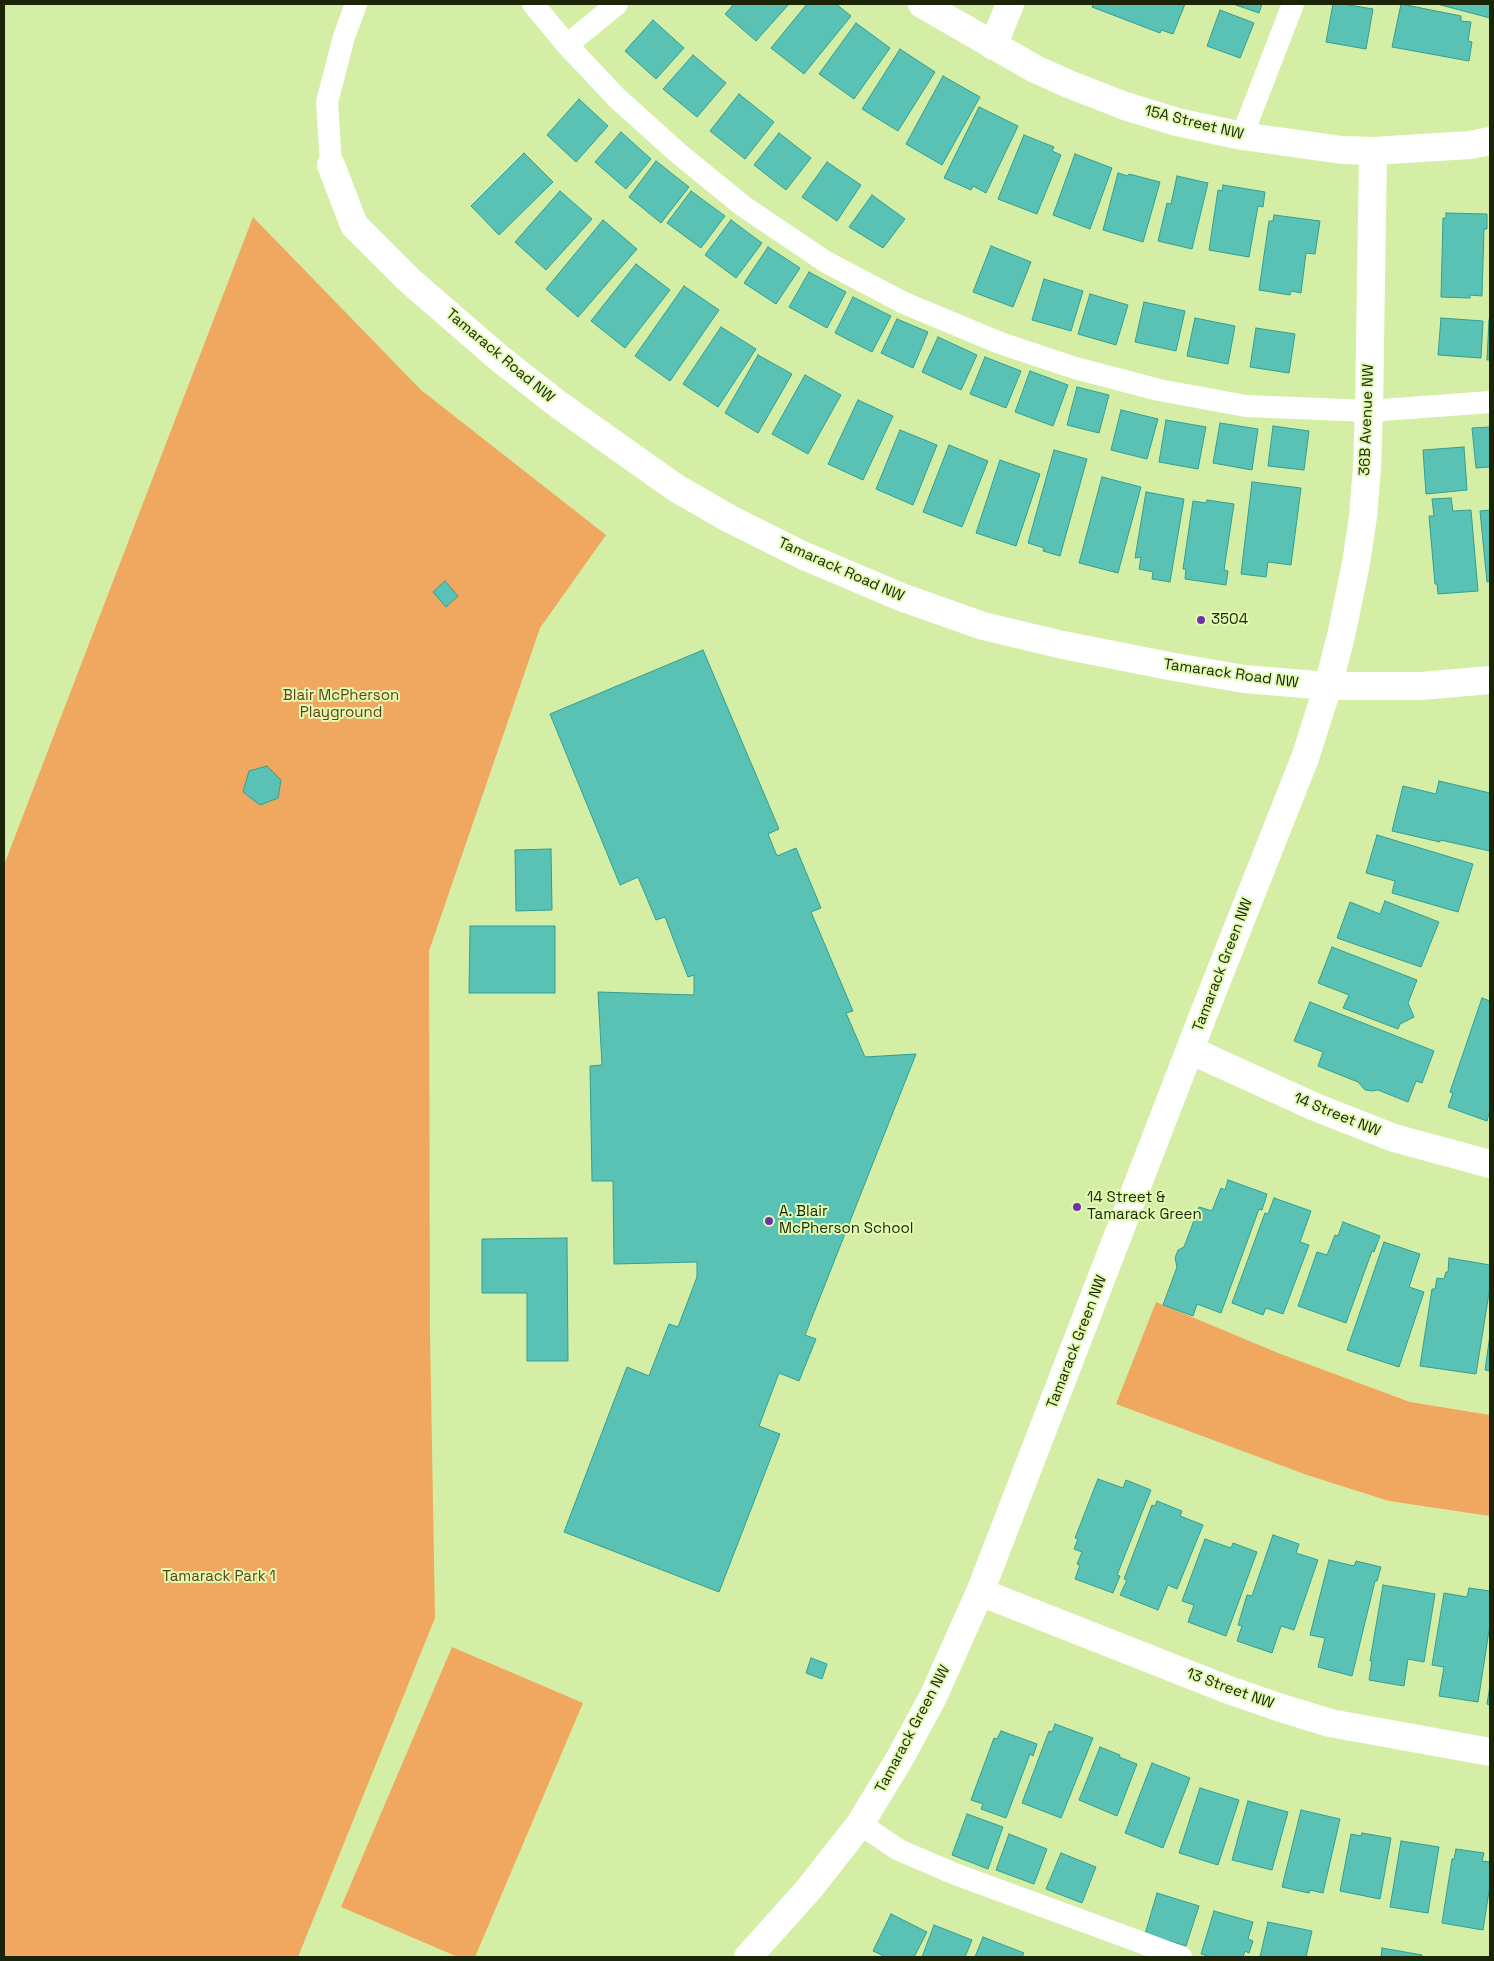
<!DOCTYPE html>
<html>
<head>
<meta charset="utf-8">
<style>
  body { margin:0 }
  #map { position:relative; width:1494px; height:1961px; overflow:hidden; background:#d4eea5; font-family:"Space Grotesk",sans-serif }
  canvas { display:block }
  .frame { position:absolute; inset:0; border:5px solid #1b2407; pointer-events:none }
</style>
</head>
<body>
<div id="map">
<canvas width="1494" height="1961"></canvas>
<div class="frame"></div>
</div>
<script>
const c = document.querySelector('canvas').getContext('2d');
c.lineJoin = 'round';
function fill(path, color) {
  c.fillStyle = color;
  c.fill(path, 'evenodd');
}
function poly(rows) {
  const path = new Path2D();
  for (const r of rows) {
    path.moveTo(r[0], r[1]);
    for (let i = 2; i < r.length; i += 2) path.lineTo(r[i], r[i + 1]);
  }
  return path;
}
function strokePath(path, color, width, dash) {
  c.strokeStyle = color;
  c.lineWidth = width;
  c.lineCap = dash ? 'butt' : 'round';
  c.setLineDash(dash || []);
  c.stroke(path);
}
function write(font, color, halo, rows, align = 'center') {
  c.font = font + ' "Space Grotesk",sans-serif';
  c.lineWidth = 4;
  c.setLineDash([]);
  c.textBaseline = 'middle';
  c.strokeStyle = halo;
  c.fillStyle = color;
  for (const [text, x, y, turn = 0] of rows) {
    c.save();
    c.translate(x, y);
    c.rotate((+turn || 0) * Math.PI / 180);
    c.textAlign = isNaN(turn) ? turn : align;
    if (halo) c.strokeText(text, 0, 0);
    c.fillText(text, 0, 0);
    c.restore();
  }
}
fill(poly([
  [253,217,421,390,606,535,540,628,429,951,430,1333,435,1618,298,1957,4,1957,4,865],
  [1156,1302,1278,1353,1410,1402,1490,1415,1490,1516,1389,1501,1307,1475,1116,1404],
  [452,1647,583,1703,475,1957,458,1957,341,1907]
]), '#f0a860');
const building = poly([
  [734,4,789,4,756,41,725,14,734,4],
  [807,4,836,4,851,16,804,74,771,48,807,4],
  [1093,4,1185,4,1173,34,1161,30,1160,33,1092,7,1093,4],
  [1233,4,1262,4,1259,13,1233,4],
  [1333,4,1343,4,1373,9,1366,49,1326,42,1333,4],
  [1401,4,1461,16,1461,21,1471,22,1468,41,1472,42,1469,61,1392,47,1401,4],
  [1437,4,1490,4,1490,18,1437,4],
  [1220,10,1254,23,1240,58,1207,46,1220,10],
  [653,20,684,48,656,79,625,51,653,20],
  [856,23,890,48,854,99,819,74,856,23],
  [900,49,935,72,898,131,862,109,900,49],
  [693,55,726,83,697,117,663,89,693,55],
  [943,76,980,97,942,165,906,144,943,76],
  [739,94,774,122,745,159,710,131,739,94],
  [579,99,608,126,576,162,547,135,579,99],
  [979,107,1018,126,986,193,973,186,971,190,944,178,979,107],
  [621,132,651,159,626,189,595,162,621,132],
  [779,133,811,158,786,190,754,165,779,133],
  [1024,135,1054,147,1052,151,1061,155,1037,214,998,199,1024,135],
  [524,153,553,182,499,235,471,206,524,153],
  [1075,154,1112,168,1090,229,1053,215,1075,154],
  [656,161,689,187,661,223,629,197,656,161],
  [827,162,861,185,837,221,802,197,827,162],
  [1118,173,1128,176,1129,174,1160,182,1143,242,1103,230,1118,173],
  [1177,176,1208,183,1192,249,1158,241,1167,203,1171,204,1177,176],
  [1223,185,1265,192,1263,207,1258,206,1249,257,1209,250,1218,190,1222,191,1223,185],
  [560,191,592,219,546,270,515,242,560,191],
  [691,191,725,216,701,248,667,223,691,191],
  [872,195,905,219,883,248,849,227,872,195],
  [1446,213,1487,214,1487,229,1484,229,1482,296,1470,295,1470,298,1441,297,1443,218,1446,218,1446,213],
  [1274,215,1320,221,1315,254,1306,253,1301,293,1291,291,1290,295,1259,290,1269,221,1273,221,1274,215],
  [603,220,637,249,578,317,546,289,603,220],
  [731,220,762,243,736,278,705,255,731,220],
  [991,246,1031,262,1013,307,973,292,991,246],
  [768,247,800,268,776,304,744,283,768,247],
  [636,264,670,290,625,348,591,321,636,264],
  [809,272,846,292,827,328,789,307,809,272],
  [1044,279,1083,291,1071,331,1032,320,1044,279],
  [684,286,719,310,670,381,635,356,684,286],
  [1090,294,1128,305,1116,345,1078,334,1090,294],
  [853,297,891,316,872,352,835,333,853,297],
  [1144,302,1185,311,1176,351,1135,342,1144,302],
  [1195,318,1235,326,1228,364,1187,356,1195,318],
  [1441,318,1483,321,1481,358,1438,355,1441,318],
  [897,319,928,332,913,368,881,353,897,319],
  [1489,320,1490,320,1490,360,1487,360,1489,320],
  [721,327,756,349,718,407,683,384,721,327],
  [1256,328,1295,334,1289,373,1250,367,1256,328],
  [938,337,977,355,961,390,922,372,938,337],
  [758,355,792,374,758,433,725,413,758,355],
  [985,357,1021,371,1006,408,970,394,985,357],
  [1030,371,1068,385,1053,426,1015,412,1030,371],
  [805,375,841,395,808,454,772,434,805,375],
  [1077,387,1109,395,1099,433,1067,425,1077,387],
  [858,400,893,416,863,480,828,464,858,400],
  [1121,410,1158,419,1147,459,1111,450,1121,410],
  [1166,420,1206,427,1198,469,1159,462,1166,420],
  [1220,423,1258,429,1252,470,1213,463,1220,423],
  [1273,426,1309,431,1304,470,1268,466,1273,426],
  [1490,427,1490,467,1476,468,1472,428,1490,427],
  [900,430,937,445,913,505,876,489,900,430],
  [949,445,988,461,962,527,923,512,949,445],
  [1464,447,1467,490,1426,494,1423,450,1464,447],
  [1054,450,1087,459,1060,556,1043,551,1044,548,1028,543,1054,450],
  [1000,460,1040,474,1016,546,976,533,1000,460],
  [1102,477,1141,487,1118,573,1079,563,1102,477],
  [1252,482,1301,488,1291,565,1268,562,1266,577,1241,574,1252,482],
  [1146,492,1184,499,1170,582,1152,579,1153,572,1139,569,1141,557,1135,558,1146,492],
  [1451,498,1453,511,1471,510,1478,591,1438,594,1437,584,1435,584,1429,516,1434,516,1432,499,1451,498],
  [1207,500,1234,504,1224,570,1228,571,1226,585,1185,579,1186,569,1183,569,1193,501,1206,503,1207,500],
  [1490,510,1490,586,1490,581,1487,582,1480,511,1490,510],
  [445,581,458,596,446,607,433,592,445,581],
  [703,650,779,829,768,834,777,856,796,848,821,908,811,912,853,1011,846,1013,865,1057,916,1054,805,1335,816,1339,799,1381,779,1373,759,1426,780,1434,719,1592,564,1532,627,1367,649,1376,669,1324,678,1327,697,1277,697,1262,614,1264,613,1181,592,1181,590,1066,602,1065,598,992,694,995,694,975,688,977,665,917,656,920,638,877,620,885,550,714,703,650],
  [267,766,281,780,278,798,260,805,243,792,249,771,267,766],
  [1439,781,1490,793,1490,851,1440,840,1440,842,1392,831,1403,786,1436,794,1439,781],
  [1377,835,1473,864,1458,912,1392,893,1395,881,1366,873,1377,835],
  [551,849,552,910,516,911,515,850,551,849],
  [1385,901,1439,922,1421,967,1337,938,1350,902,1380,914,1385,901],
  [470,926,555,926,555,993,469,993,470,926],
  [1332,947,1417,980,1408,1003,1414,1017,1400,1024,1398,1029,1343,1008,1349,995,1318,983,1332,947],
  [1482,998,1490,1001,1490,1110,1487,1121,1448,1107,1453,1093,1450,1092,1482,998],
  [1310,1002,1434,1051,1422,1083,1416,1081,1408,1102,1378,1090,1372,1091,1365,1090,1358,1082,1318,1066,1323,1052,1294,1041,1310,1002],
  [1228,1180,1267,1194,1262,1210,1259,1209,1221,1313,1197,1304,1193,1316,1163,1305,1177,1267,1175,1258,1178,1250,1184,1247,1199,1207,1212,1211,1221,1188,1225,1190,1228,1180],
  [1274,1198,1311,1211,1300,1242,1309,1245,1283,1314,1266,1308,1263,1315,1232,1303,1265,1213,1268,1214,1274,1198],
  [1343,1222,1380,1236,1374,1252,1372,1251,1346,1323,1298,1306,1317,1252,1327,1255,1335,1235,1338,1236,1343,1222],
  [567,1238,568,1361,527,1361,527,1293,482,1293,482,1239,567,1238],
  [1384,1242,1420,1254,1409,1287,1424,1292,1399,1367,1347,1350,1384,1242],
  [1449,1258,1490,1265,1490,1287,1476,1374,1420,1366,1432,1289,1435,1289,1437,1278,1444,1279,1446,1272,1448,1272,1449,1258],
  [1490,1335,1490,1371,1485,1370,1490,1335],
  [1098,1479,1123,1488,1126,1480,1151,1490,1117,1575,1120,1576,1113,1593,1075,1579,1080,1565,1077,1564,1082,1552,1074,1549,1078,1539,1075,1538,1098,1479],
  [1157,1501,1182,1511,1180,1516,1203,1525,1177,1589,1168,1585,1158,1610,1120,1595,1127,1580,1124,1579,1152,1505,1155,1506,1157,1501],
  [1273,1535,1299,1544,1296,1553,1318,1560,1294,1630,1281,1626,1272,1653,1237,1641,1242,1626,1238,1625,1247,1595,1252,1596,1273,1535],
  [1205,1539,1231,1548,1233,1543,1257,1552,1226,1636,1188,1622,1194,1605,1182,1601,1205,1539],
  [1329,1560,1354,1566,1356,1561,1381,1567,1377,1581,1375,1581,1352,1676,1318,1667,1325,1638,1310,1635,1329,1560],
  [1383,1585,1435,1594,1424,1662,1408,1659,1404,1686,1369,1680,1372,1661,1370,1661,1383,1585],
  [1469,1588,1490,1591,1490,1624,1478,1702,1439,1696,1444,1667,1432,1665,1444,1593,1467,1597,1469,1588],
  [811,1658,827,1664,822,1679,806,1673,811,1658],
  [1490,1686,1490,1705,1487,1704,1490,1686],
  [1055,1724,1093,1738,1061,1818,1022,1803,1049,1731,1052,1732,1055,1724],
  [1001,1731,1037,1744,1033,1756,1030,1754,1006,1818,981,1809,983,1804,971,1800,994,1738,997,1739,1001,1731],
  [1100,1747,1120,1755,1119,1757,1137,1764,1117,1816,1079,1800,1100,1747],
  [1152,1763,1190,1778,1163,1848,1125,1833,1152,1763],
  [1200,1788,1239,1800,1218,1865,1179,1853,1200,1788],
  [1248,1801,1288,1812,1272,1870,1232,1860,1248,1801],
  [1301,1810,1340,1819,1323,1893,1310,1890,1309,1893,1282,1887,1301,1810],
  [967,1814,1003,1827,988,1869,952,1855,967,1814],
  [1362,1833,1391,1838,1380,1899,1340,1891,1351,1834,1361,1836,1362,1833],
  [1009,1834,1047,1849,1034,1884,996,1870,1009,1834],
  [1401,1841,1439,1847,1428,1913,1390,1907,1401,1841],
  [1456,1849,1484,1853,1482,1861,1490,1862,1490,1885,1483,1930,1442,1923,1452,1859,1454,1859,1456,1849],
  [1061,1853,1096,1867,1082,1903,1046,1889,1061,1853],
  [1157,1893,1199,1906,1186,1946,1145,1934,1157,1893],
  [1214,1911,1253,1922,1248,1939,1253,1941,1249,1953,1245,1951,1243,1957,1212,1957,1201,1954,1214,1911],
  [891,1914,927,1932,914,1957,886,1957,873,1951,891,1914],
  [1268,1922,1312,1931,1306,1957,1260,1957,1268,1922],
  [934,1925,972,1940,965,1957,922,1957,934,1925],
  [983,1937,1024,1953,1022,1957,975,1957,983,1937],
  [1382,1948,1422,1955,1422,1957,1381,1957,1382,1948]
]);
fill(building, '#5ac2b5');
strokePath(building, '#319e92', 1);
strokePath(poly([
  [533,4,567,45,617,98,678,153,743,206,826,262,904,303,1000,343,1075,368,1159,390,1246,406,1369,411,1490,402],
  [567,45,617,4],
  [1242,136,1293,4],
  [331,165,327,102,344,37,356,4],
  [860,1824,899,1850,955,1874,1181,1957]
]), '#fff', 22);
strokePath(poly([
  [922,4,1035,69,1071,85,1125,106,1177,122,1242,136,1342,150,1373,151,1470,145,1490,141],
  [993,46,1010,4],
  [331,165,354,225,409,280,499,358,559,405,676,488,730,519,802,555,901,597,983,626,1063,645,1169,666,1244,679,1328,686,1421,686,1490,680],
  [1190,1050,1315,1107,1394,1138,1490,1164],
  [980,1592,1226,1689,1278,1707,1330,1723,1490,1752],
  [748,1957,809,1889,860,1824,900,1758,933,1697,980,1592,1204,1013,1305,758,1328,686,1341,636,1356,563,1363,517,1367,467,1369,411,1373,151]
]), '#fff', 28);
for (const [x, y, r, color] of [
  [1201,620,5,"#7032a8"],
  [1077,1207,5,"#7032a8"],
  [769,1221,5,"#7032a8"]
]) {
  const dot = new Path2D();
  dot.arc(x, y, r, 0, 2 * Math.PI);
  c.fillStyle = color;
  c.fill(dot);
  strokePath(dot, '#e1fbb2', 2);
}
write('15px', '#1b2407', '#e1fbb2', [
  ["15A Street NW",1194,123,14],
  ["Tamarack Road NW",500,356,40],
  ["36B Avenue NW",1367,420,-88],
  ["Tamarack Road NW",841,570,24],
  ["Tamarack Road NW",1231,674,8],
  ["Tamarack Green NW",1223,965,-69],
  ["14 Street NW",1337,1115,22],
  ["Tamarack Green NW",1077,1342,-69],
  ["13 Street NW",1230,1689,20],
  ["Tamarack Green NW",913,1729,-62]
]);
write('15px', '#1b2407', '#e1fbb2', [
  ["3504",1211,620],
  ["14 Street &",1087,1198],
  ["Tamarack Green",1087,1215],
  ["A. Blair",779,1212],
  ["McPherson School",779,1229]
], 'left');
write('15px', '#643e16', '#e1fbb2', [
  ["Blair McPherson",341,696],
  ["Playground",341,713],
  ["Tamarack Park 1",219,1577]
]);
</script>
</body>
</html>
